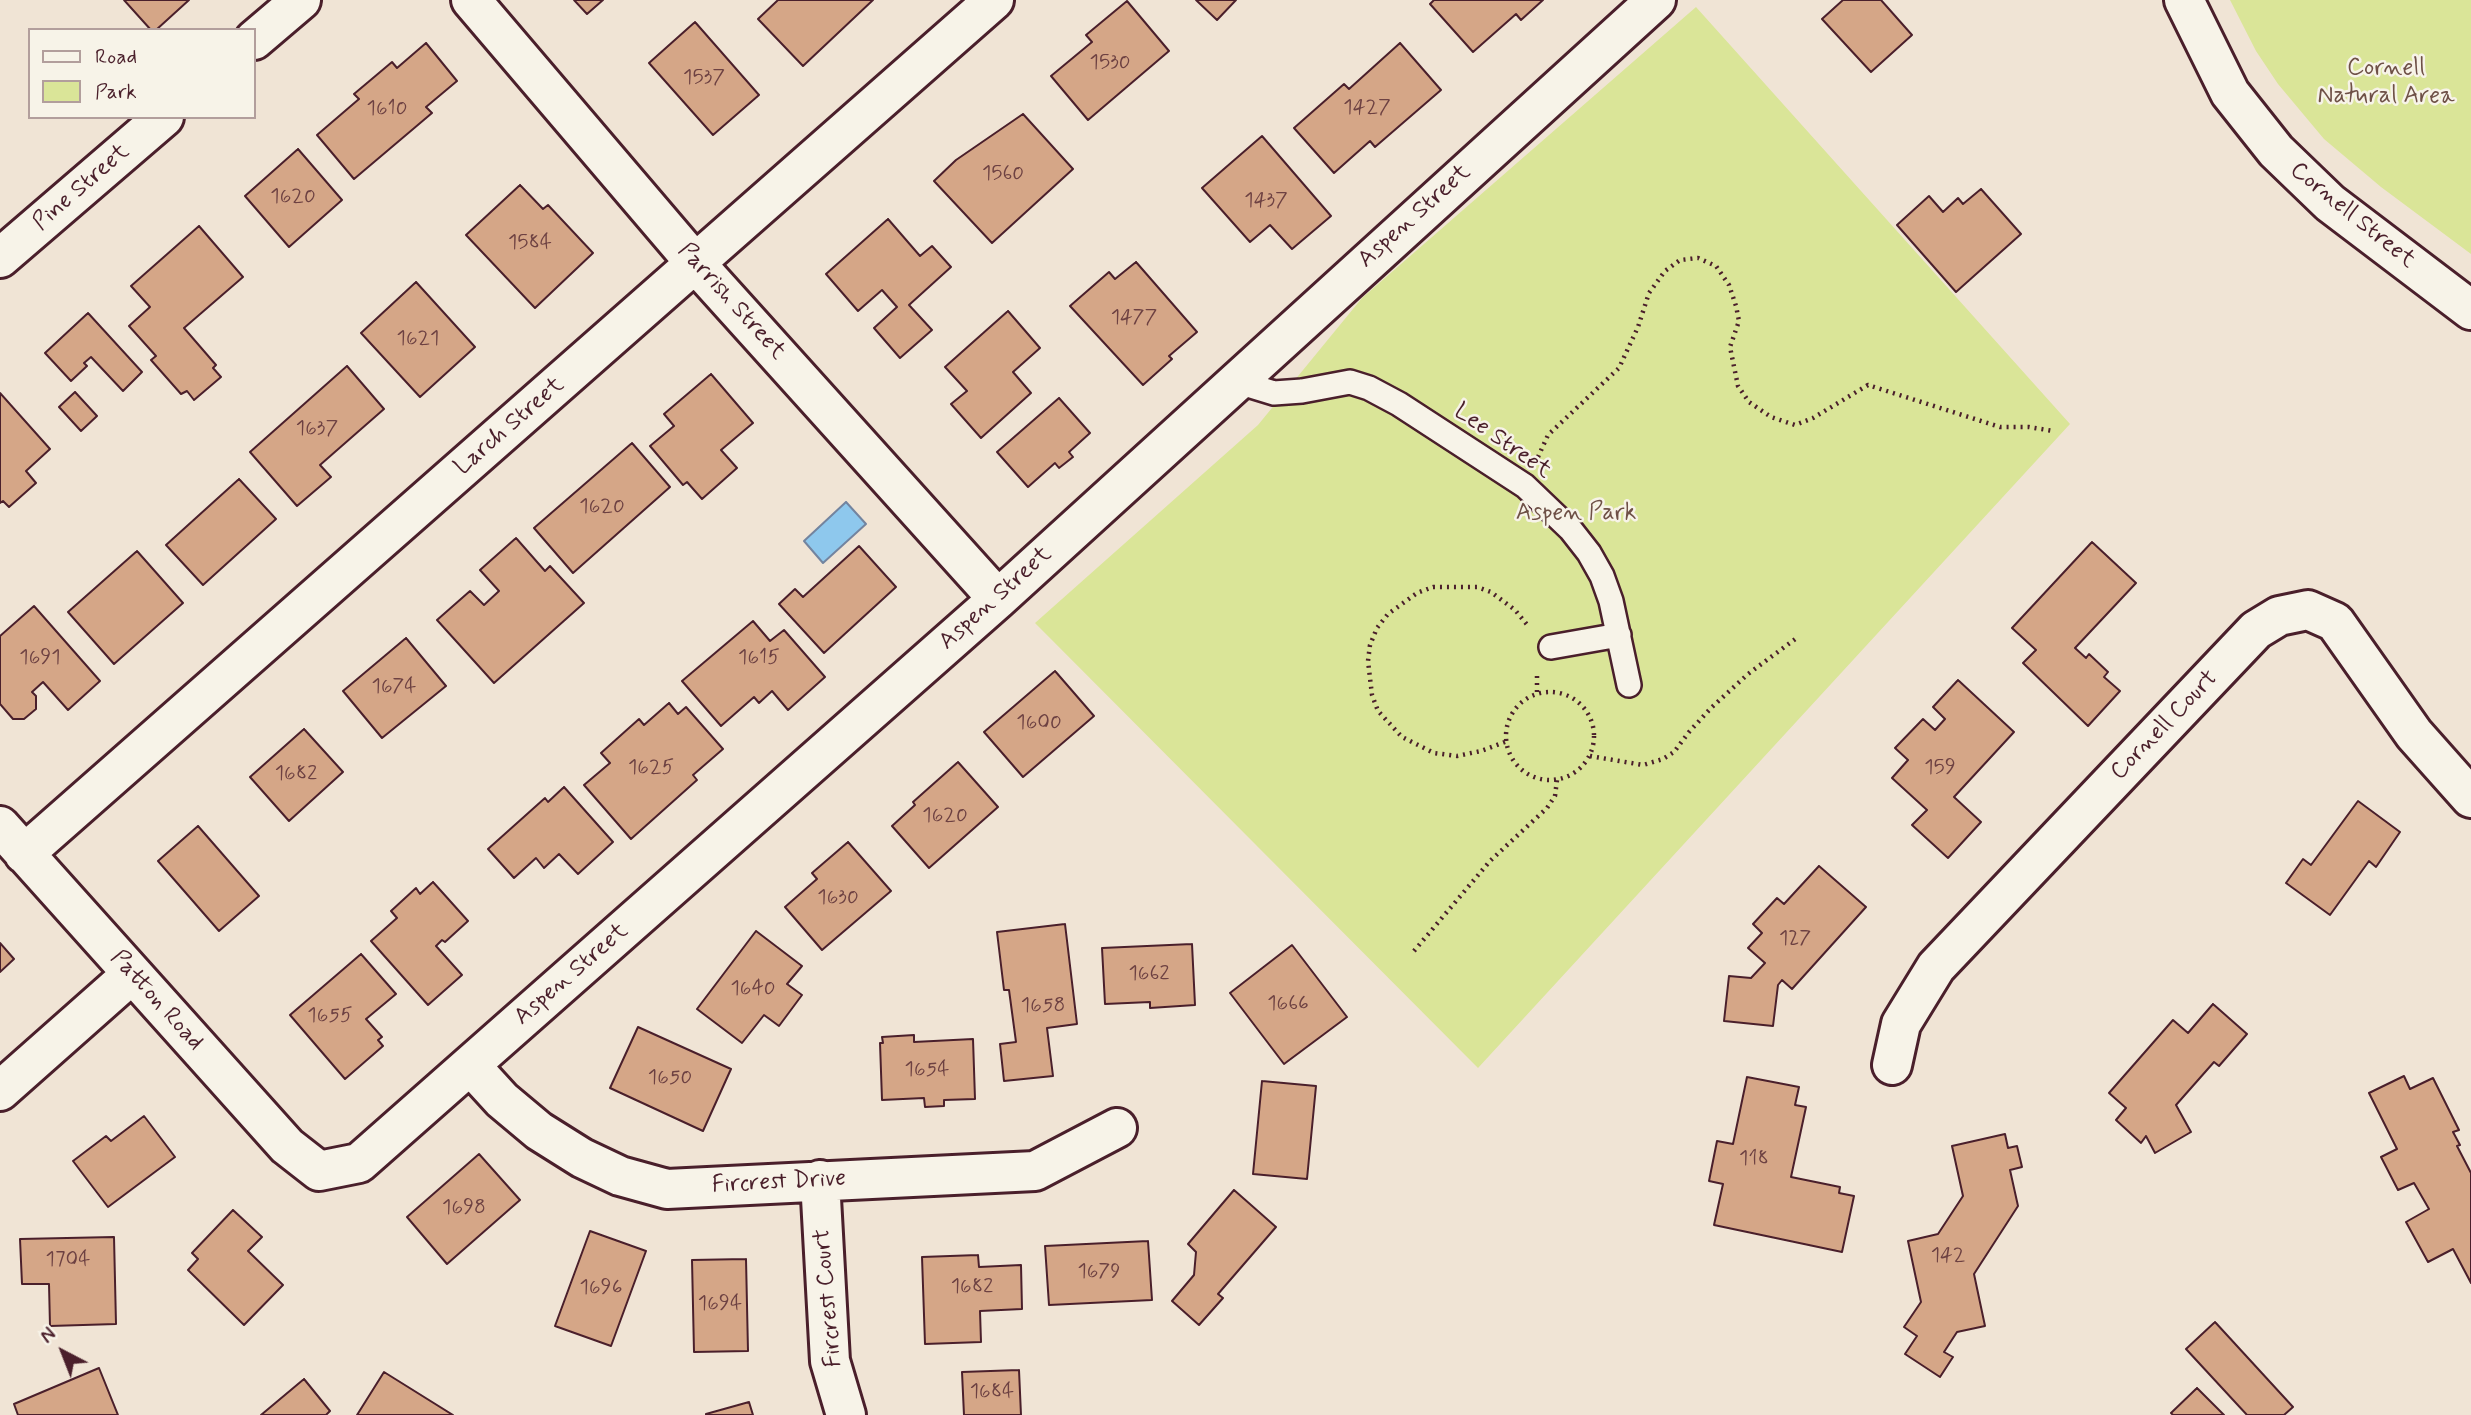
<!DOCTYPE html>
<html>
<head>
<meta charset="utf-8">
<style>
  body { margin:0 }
  #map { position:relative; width:2471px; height:1415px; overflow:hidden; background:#f0e4d5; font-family:Mynerve,sans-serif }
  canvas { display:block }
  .legend { position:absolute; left:28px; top:28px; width:228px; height:91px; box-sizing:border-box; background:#f7f3e8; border:2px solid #b29e9c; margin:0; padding:9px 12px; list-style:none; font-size:21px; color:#4a1f2b }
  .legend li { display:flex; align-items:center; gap:14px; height:35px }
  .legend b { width:35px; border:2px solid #b29e9c }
  .north { position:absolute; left:28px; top:1317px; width:70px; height:70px; -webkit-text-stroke:5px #f7f3e8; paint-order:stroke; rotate:318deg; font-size:19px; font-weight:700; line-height:28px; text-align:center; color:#4a1f2b }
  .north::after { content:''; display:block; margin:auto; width:24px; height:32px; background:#4a1f2b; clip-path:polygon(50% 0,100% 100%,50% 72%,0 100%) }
</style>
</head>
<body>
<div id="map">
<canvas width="2471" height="1415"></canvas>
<ul class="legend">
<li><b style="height:9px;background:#f7f3e8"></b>Road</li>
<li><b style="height:19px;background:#dae598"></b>Park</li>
</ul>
<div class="north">N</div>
</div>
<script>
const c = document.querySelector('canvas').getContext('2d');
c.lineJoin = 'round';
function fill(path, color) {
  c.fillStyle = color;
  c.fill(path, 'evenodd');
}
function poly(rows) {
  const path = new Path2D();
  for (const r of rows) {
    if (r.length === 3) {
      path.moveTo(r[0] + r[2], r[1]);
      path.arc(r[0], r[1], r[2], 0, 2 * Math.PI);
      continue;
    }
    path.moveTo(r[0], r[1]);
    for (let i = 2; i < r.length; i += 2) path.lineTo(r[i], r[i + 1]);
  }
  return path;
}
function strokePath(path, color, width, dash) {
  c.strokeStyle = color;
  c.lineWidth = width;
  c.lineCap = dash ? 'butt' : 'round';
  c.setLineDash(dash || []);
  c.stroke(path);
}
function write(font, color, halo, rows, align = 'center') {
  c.font = font + ' Mynerve,sans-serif';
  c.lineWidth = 5;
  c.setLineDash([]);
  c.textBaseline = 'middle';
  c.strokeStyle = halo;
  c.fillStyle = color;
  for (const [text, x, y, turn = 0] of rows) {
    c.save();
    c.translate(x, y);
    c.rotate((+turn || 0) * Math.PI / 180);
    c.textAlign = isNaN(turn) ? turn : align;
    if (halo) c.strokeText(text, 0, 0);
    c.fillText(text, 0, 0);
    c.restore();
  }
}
fill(poly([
  [2230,0,2471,0,2471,254,2381,187,2324,139,2278,84,2256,51],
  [1696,7,2070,424,1478,1068,1035,623,1258,425,1362,298]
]), '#dae598');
const water = poly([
  [846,502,866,524,823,563,804,541,846,502]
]);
fill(water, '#8ec8ed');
strokePath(water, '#73849f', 2);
const building = poly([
  [124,0,189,0,156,30,151,30,124,0],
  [574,0,603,0,587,14,574,0],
  [778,0,873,0,803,66,758,19,778,0],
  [1196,0,1236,0,1217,20,1196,0],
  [1434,0,1543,0,1521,20,1516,14,1473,52,1430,4,1434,0],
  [1843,0,1881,0,1912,35,1871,72,1822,19,1843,0],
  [1127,1,1169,51,1088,120,1051,76,1092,42,1086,35,1127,1],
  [695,22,759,95,713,135,649,63,695,22],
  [426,43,457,81,426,107,432,113,354,179,317,135,359,99,354,94,392,62,397,68,426,43],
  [1400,43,1441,90,1375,147,1370,141,1334,173,1294,128,1344,84,1349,89,1400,43],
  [1023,114,1073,169,992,243,934,181,956,160,1023,114],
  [1262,136,1331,216,1292,249,1270,225,1250,242,1202,188,1262,136],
  [298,149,342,200,289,247,245,196,298,149],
  [520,185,543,209,548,205,593,253,535,308,466,235,520,185],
  [1981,189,2021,234,1956,292,1897,225,1929,196,1943,212,1958,198,1963,204,1981,189],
  [888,219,920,256,932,246,951,267,909,305,932,330,900,358,874,328,897,307,882,290,858,311,826,274,888,219],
  [199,226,243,277,184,328,216,365,213,368,221,377,194,400,187,391,181,394,151,360,156,356,129,326,150,307,131,286,199,226],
  [1136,262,1197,332,1169,356,1172,359,1143,385,1070,306,1109,272,1115,279,1136,262],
  [416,282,475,347,420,397,361,333,416,282],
  [1008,311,1040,348,1013,372,1031,393,981,438,951,404,967,391,945,367,1008,311],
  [88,313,142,372,123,391,91,357,84,363,87,366,71,381,45,353,88,313],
  [347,366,384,409,320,465,331,477,297,506,250,452,347,366],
  [711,374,753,423,721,450,737,468,702,499,687,482,683,485,650,446,674,426,664,414,711,374],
  [75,392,97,416,81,431,59,407,75,392],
  [0,393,50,449,26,471,36,483,9,507,3,501,0,503,0,393],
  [1059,398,1090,433,1069,452,1073,457,1059,468,1055,463,1028,487,997,452,1059,398],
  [632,443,670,487,573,573,534,528,632,443],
  [239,479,276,519,203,585,166,545,239,479],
  [516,538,545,571,550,566,584,603,494,683,437,620,470,591,484,605,499,591,480,570,516,538],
  [2092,542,2136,583,2075,648,2086,658,2089,654,2108,672,2104,677,2120,691,2088,726,2023,663,2036,650,2012,628,2092,542],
  [859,546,896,587,824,653,779,604,795,589,803,597,859,546],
  [137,551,183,603,114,664,68,612,137,551],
  [34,606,100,681,68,710,43,682,32,692,36,696,36,709,24,719,13,719,0,704,0,636,34,606],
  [753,621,770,641,784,630,825,677,788,710,772,691,759,703,754,697,721,726,682,681,753,621],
  [406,638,446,686,382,738,343,691,406,638],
  [1055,671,1094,716,1023,777,984,732,1055,671],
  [1958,680,2014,732,1954,797,1981,822,1948,858,1912,825,1927,810,1892,778,1908,760,1895,748,1923,719,1935,730,1945,719,1933,707,1958,680],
  [669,703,678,714,686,707,723,749,693,775,697,780,631,839,584,785,610,763,601,753,639,719,644,725,669,703],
  [304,729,343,772,289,821,250,777,304,729],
  [958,762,998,807,929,868,892,826,915,805,913,802,958,762],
  [564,787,613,842,578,874,559,854,544,868,536,858,514,878,488,849,545,798,548,802,564,787],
  [2358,801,2400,832,2376,867,2369,861,2330,915,2286,883,2303,859,2311,865,2358,801],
  [198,826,259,896,219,931,158,861,198,826],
  [848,842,891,891,822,950,785,907,817,879,812,873,848,842],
  [1819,866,1866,907,1792,989,1782,980,1778,985,1773,1026,1724,1021,1729,976,1751,978,1765,963,1748,948,1762,933,1753,924,1777,898,1784,904,1819,866],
  [433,882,468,921,445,942,442,940,436,946,462,975,428,1005,371,941,397,918,391,911,416,888,420,894,433,882],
  [1065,924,1077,1024,1047,1028,1053,1076,1004,1081,1000,1044,1016,1042,1009,990,1004,990,997,932,1065,924],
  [756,931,802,966,787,984,802,995,779,1026,764,1015,742,1043,697,1009,756,931],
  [0,943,14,959,0,972,0,943],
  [1192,944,1195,1005,1150,1008,1150,1002,1105,1004,1102,948,1192,944],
  [1292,945,1347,1017,1284,1064,1230,993,1292,945],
  [361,954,396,994,366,1019,382,1037,378,1040,383,1046,345,1079,290,1015,361,954],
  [2213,1004,2247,1034,2219,1066,2214,1062,2176,1105,2191,1132,2155,1153,2146,1136,2141,1143,2116,1120,2126,1108,2109,1093,2173,1020,2188,1033,2213,1004],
  [638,1027,731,1069,703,1131,610,1088,638,1027],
  [914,1035,914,1042,973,1039,975,1099,944,1100,944,1106,925,1107,924,1098,882,1100,880,1043,883,1043,882,1037,914,1035],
  [2404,1076,2410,1089,2433,1078,2459,1130,2453,1132,2460,1145,2457,1146,2471,1173,2471,1283,2453,1249,2428,1262,2406,1222,2429,1209,2414,1183,2398,1190,2381,1157,2397,1149,2369,1093,2404,1076],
  [1747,1077,1799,1087,1795,1105,1806,1107,1791,1177,1840,1187,1839,1193,1854,1196,1842,1252,1714,1225,1723,1184,1709,1181,1717,1141,1733,1144,1747,1077],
  [1262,1081,1316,1086,1307,1179,1253,1174,1262,1081],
  [144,1116,175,1157,108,1207,73,1161,106,1136,111,1141,144,1116],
  [2005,1134,2008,1148,2017,1146,2022,1167,2010,1170,2018,1206,1974,1274,1985,1326,1957,1332,1944,1352,1953,1357,1940,1377,1905,1354,1917,1336,1904,1327,1921,1302,1908,1241,1938,1234,1963,1196,1952,1146,2005,1134],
  [479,1154,520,1200,447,1264,407,1217,479,1154],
  [1234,1190,1276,1227,1218,1294,1223,1298,1199,1325,1172,1301,1194,1275,1196,1252,1188,1244,1234,1190],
  [233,1210,262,1237,248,1251,283,1285,244,1325,188,1270,198,1259,192,1253,233,1210],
  [590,1231,646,1251,611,1346,555,1326,590,1231],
  [114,1237,116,1324,50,1326,49,1284,22,1284,20,1239,114,1237],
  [1148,1241,1152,1300,1049,1305,1045,1246,1148,1241],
  [978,1255,979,1267,1021,1265,1022,1309,980,1311,981,1342,925,1344,922,1257,978,1255],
  [746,1259,748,1351,694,1352,692,1260,746,1259],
  [2215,1322,2293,1407,2284,1415,2247,1415,2186,1349,2215,1322],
  [99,1368,118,1415,18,1415,14,1404,99,1368],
  [1019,1370,1021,1415,964,1415,962,1372,1019,1370],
  [384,1372,453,1415,357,1415,384,1372],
  [304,1379,330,1411,326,1415,261,1415,304,1379],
  [2197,1388,2224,1415,2173,1415,2171,1413,2197,1388],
  [749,1402,753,1415,706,1415,706,1414,749,1402]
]);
fill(building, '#d5a687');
strokePath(building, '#4a1f2b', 2);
const service = poly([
  [1238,382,1274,393,1302,391,1350,382,1369,388,1399,404,1525,486,1571,530,1589,553,1602,576,1611,601,1629,685],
  [1551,647,1619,635]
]);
const minor = poly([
  [471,0,696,264,998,599],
  [254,40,301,0],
  [0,258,164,117],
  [0,826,287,1146,319,1171,359,1163,998,599,1656,0],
  [24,854,994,0],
  [470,1065,502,1100,539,1131,582,1158,620,1176,667,1189,1035,1171,1117,1128],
  [1892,1065,1901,1024,1936,967,2256,630,2279,616,2308,610,2335,622,2414,734,2471,798],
  [0,1091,132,974],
  [820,1180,830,1361,846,1415]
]);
const tertiary = poly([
  [2184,0,2230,93,2276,151,2330,203,2471,310]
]);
strokePath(service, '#4a1f2b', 28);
strokePath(minor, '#4a1f2b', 44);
strokePath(tertiary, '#4a1f2b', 44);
strokePath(poly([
  [1538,457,1548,435,1619,368,1638,327,1649,293,1665,271,1680,260,1698,258,1716,266,1729,285,1736,306,1739,321,1730,347,1738,386,1749,402,1771,417,1795,425,1813,418,1868,385,2000,427,2029,427,2053,431],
  [1537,692,1537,672],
  [1550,736,44],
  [1505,742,1481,751,1457,756,1434,753,1402,737,1378,711,1372,695,1368,661,1370,645,1377,628,1388,614,1417,593,1433,587,1477,587,1491,592,1515,610,1529,627],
  [1590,756,1643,765,1663,759,1674,752,1689,732,1711,708,1748,674,1798,637],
  [1414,951,1490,861,1547,808,1555,796,1557,780]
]), '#4a1f2b', 4.5, [2, 5]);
strokePath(service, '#f7f3e8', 23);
strokePath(minor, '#f7f3e8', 38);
strokePath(tertiary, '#f7f3e8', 38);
write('21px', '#6d4142', null, [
  ["1530",1110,64],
  ["1537",704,79],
  ["1427",1367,109],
  ["1610",387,110],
  ["1560",1003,175],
  ["1620",293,198],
  ["1437",1266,202],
  ["1584",530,244],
  ["1477",1134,319],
  ["1621",418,340],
  ["1637",317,430],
  ["1620",602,508],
  ["1691",40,659],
  ["1615",759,659],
  ["1674",394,688],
  ["1600",1039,724],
  ["1625",651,769],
  ["159",1940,769],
  ["1682",296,775],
  ["1620",945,817],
  ["1630",838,899],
  ["127",1795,940],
  ["1662",1149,975],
  ["1640",753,990],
  ["1666",1288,1005],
  ["1658",1043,1007],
  ["1655",330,1017],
  ["1654",927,1071],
  ["1650",670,1079],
  ["118",1754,1160],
  ["1698",464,1209],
  ["142",1948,1257],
  ["1704",68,1261],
  ["1679",1099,1273],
  ["1682",972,1288],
  ["1696",601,1289],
  ["1694",720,1305],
  ["1684",992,1393]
]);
write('24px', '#6e5046', '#f7f3e8', [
  ["Cornell",2386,69],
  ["Natural Area",2386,97],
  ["Aspen Park",1576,514]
]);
write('24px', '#4a1f2b', '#f7f3e8', [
  ["Pine Street",82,188,-41],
  ["Cornell Street",2352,216,39],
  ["Aspen Street",1415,217,-42],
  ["Parrish Street",731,302,48],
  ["Larch Street",510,427,-41],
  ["Lee Street",1502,442,35],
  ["Aspen Street",996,599,-42],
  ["Cornell Court",2165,726,-46],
  ["Aspen Street",572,975,-41],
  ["Patton Road",156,1001,48],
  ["Fircrest Drive",779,1183,-3],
  ["Fircrest Court",829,1298,-95]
]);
</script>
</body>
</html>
